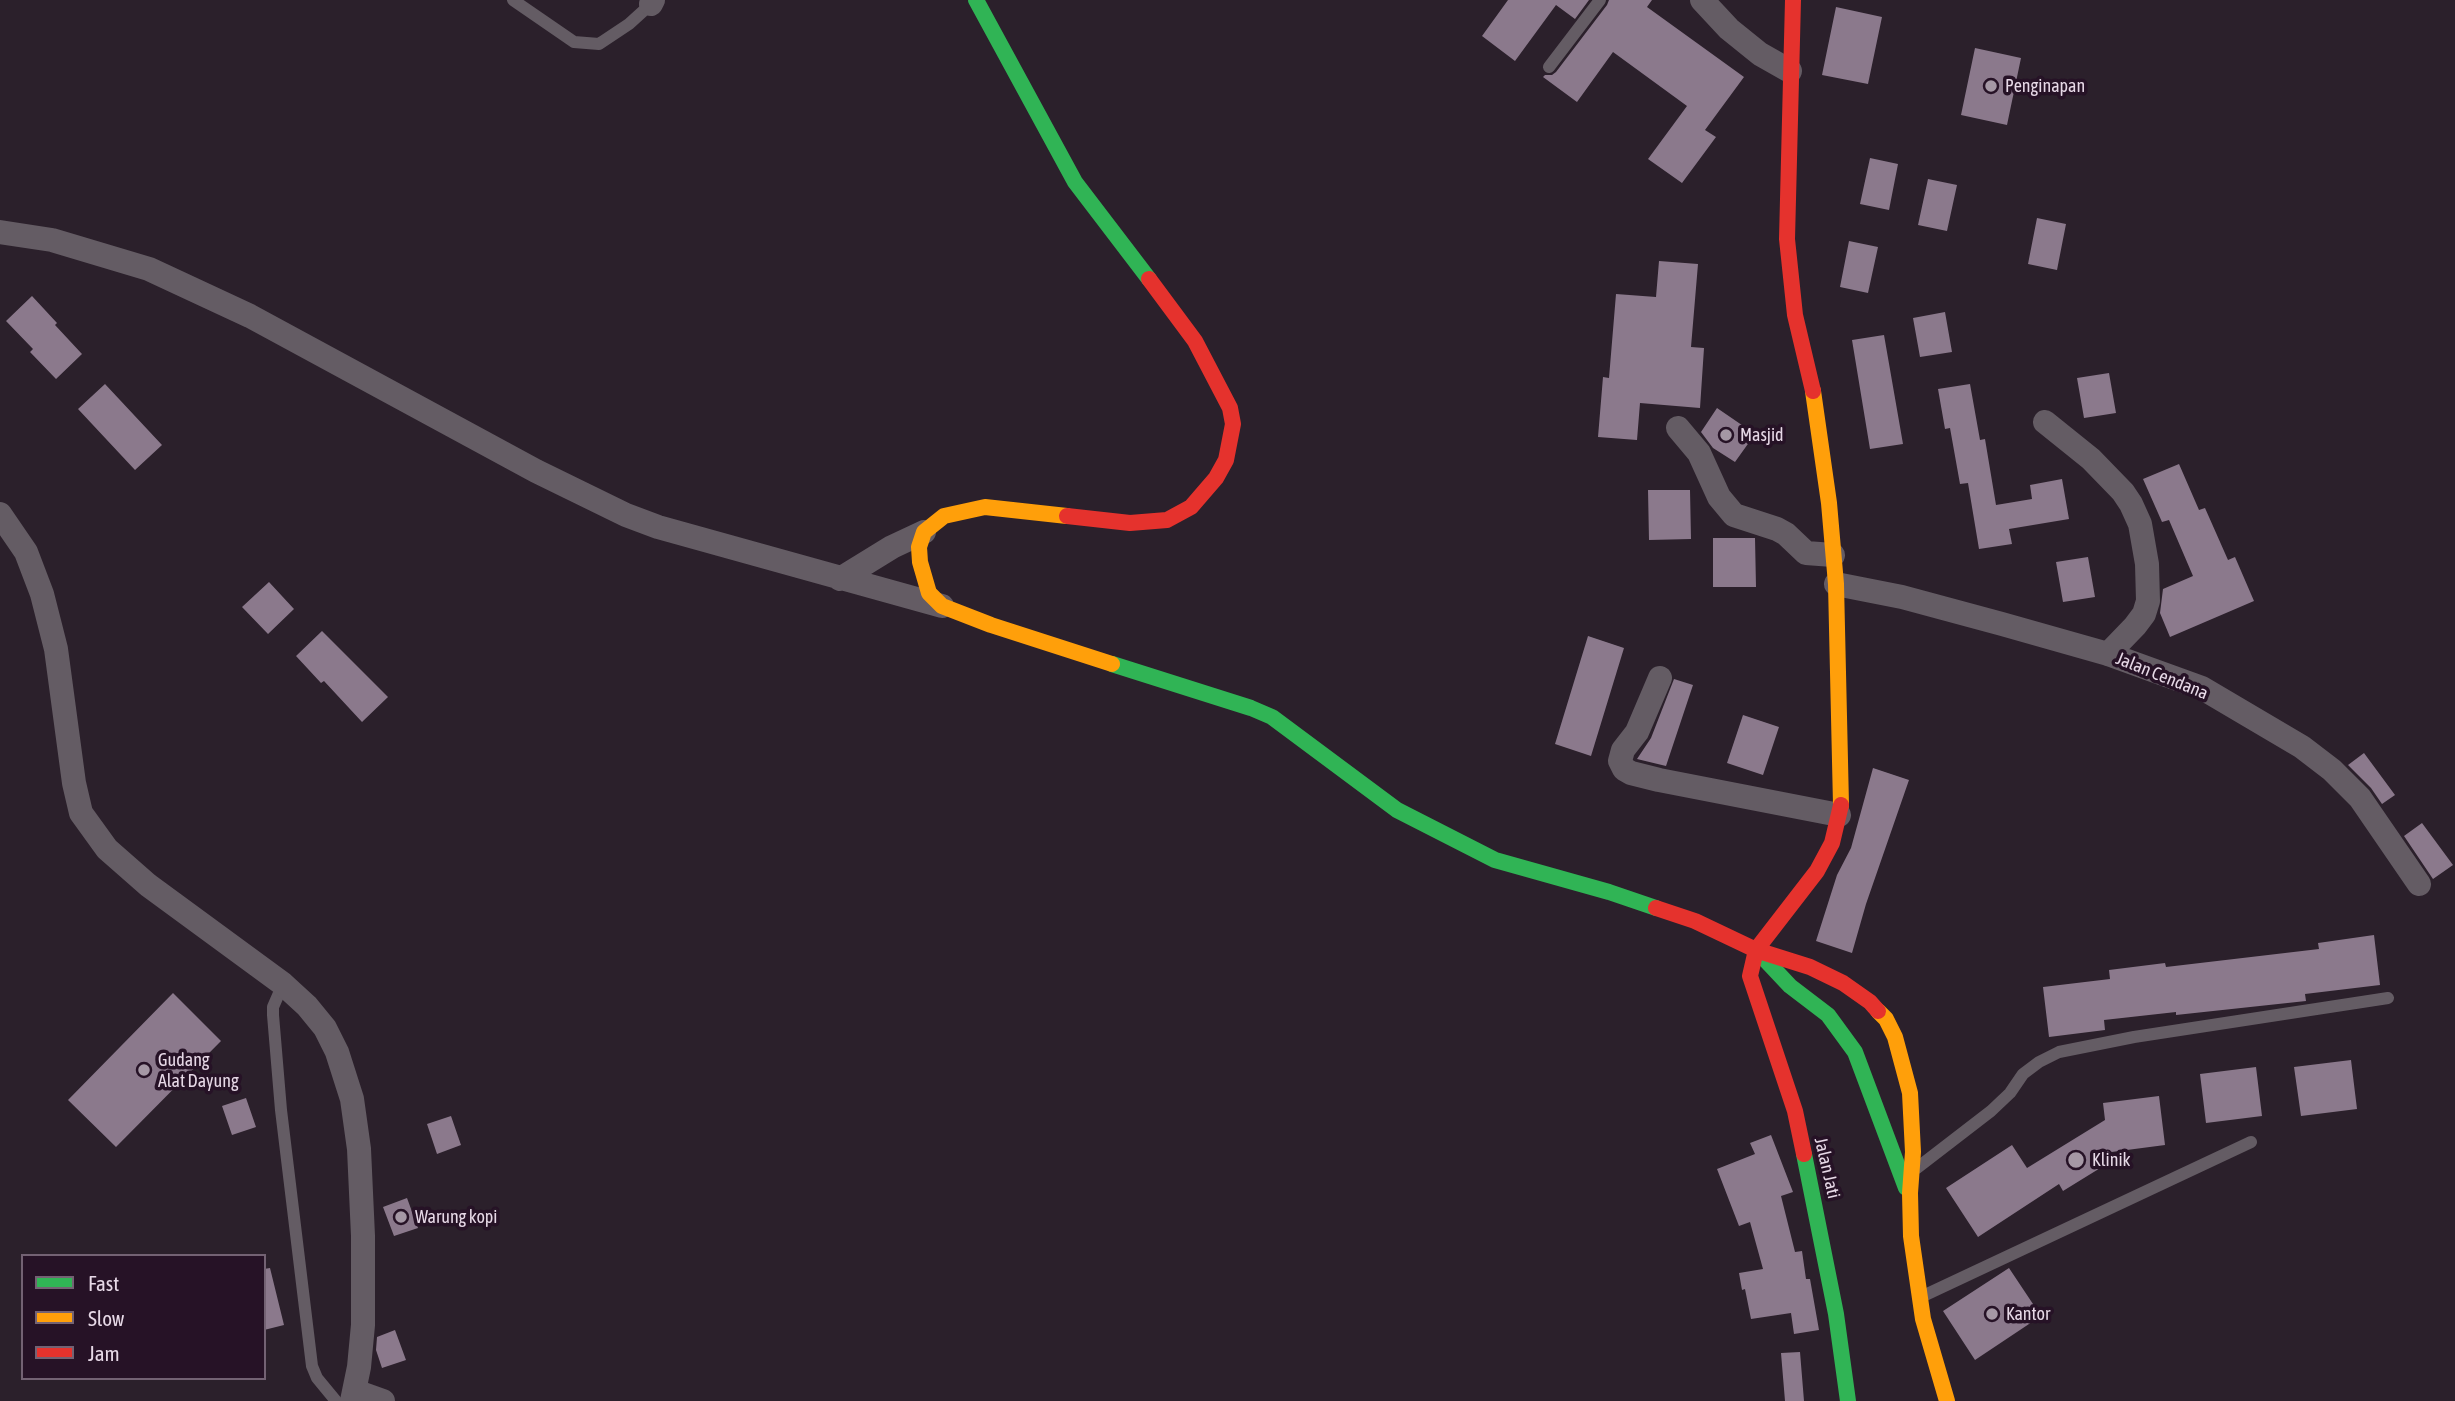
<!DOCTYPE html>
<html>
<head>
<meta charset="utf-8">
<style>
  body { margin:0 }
  #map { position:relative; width:2455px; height:1401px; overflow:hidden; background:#2b202b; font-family:"Asap Condensed",sans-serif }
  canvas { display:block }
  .legend { position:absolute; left:21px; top:1254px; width:245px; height:126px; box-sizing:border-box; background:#261226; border:2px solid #736273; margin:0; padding:9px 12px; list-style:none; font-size:21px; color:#e7d9e7 }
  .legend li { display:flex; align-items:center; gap:14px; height:35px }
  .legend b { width:35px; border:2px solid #736273 }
</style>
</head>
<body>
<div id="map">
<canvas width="2455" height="1401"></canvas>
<ul class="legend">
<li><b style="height:9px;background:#30b455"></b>Fast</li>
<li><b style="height:9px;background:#ff9f0a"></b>Slow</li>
<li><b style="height:9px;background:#e5322d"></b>Jam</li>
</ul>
</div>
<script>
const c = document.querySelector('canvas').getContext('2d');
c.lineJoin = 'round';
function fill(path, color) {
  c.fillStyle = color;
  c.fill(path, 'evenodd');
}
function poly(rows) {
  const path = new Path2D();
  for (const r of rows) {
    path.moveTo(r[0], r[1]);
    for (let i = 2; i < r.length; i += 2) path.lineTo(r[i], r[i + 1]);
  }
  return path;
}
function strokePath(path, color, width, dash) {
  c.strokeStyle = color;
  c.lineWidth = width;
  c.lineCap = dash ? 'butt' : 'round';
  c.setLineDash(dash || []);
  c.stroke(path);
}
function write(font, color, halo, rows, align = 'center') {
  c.font = font + ' "Asap Condensed",sans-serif';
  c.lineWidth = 7;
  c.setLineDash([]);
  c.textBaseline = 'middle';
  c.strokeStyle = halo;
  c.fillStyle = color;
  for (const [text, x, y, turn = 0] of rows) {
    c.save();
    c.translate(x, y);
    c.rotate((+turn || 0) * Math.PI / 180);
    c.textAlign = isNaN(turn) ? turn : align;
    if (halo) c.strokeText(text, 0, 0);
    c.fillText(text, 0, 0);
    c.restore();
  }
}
fill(poly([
  [1508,0,1589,0,1575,19,1556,5,1515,61,1482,36],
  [1609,0,1652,0,1647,7,1744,77,1705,130,1716,137,1682,183,1648,159,1687,106,1613,52,1577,102,1543,77,1545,75,1552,75,1556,72,1607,5],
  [1836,7,1882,17,1868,84,1822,75],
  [1975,48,2021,58,2007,125,1961,115],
  [1870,158,1898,164,1889,210,1860,204],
  [1928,179,1957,185,1947,231,1918,225],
  [2037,218,2066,224,2057,270,2028,264],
  [1849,241,1878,247,1868,293,1840,287],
  [1659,261,1698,264,1691,347,1704,348,1700,408,1640,403,1637,440,1598,437,1603,377,1609,378,1616,294,1656,297],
  [32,296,57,323,55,325,82,354,56,379,30,352,33,349,6,321],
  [1945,312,1952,352,1920,357,1913,318],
  [1884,335,1903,444,1870,449,1852,340],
  [2109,373,2116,413,2084,418,2077,378],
  [105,384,162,445,135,470,78,409],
  [1970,384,1980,440,1985,439,1996,505,2032,499,2030,485,2062,479,2069,519,2009,529,2012,544,1979,549,1968,483,1960,484,1950,428,1945,429,1938,389],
  [1717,408,1755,434,1735,462,1713,448,1701,432],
  [2179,464,2199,510,2205,508,2228,560,2235,557,2254,601,2170,637,2160,613,2163,589,2193,576,2169,520,2162,522,2143,479],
  [1648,490,1690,490,1691,539,1649,540],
  [1713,538,1755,538,1756,587,1713,587],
  [2088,557,2095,597,2063,602,2056,562],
  [269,582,294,609,268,634,242,607],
  [322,631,388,697,362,722,324,681,321,683,296,656],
  [1588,636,1624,648,1591,756,1555,744],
  [1674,679,1693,685,1666,766,1637,759,1651,738],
  [1743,715,1779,727,1763,775,1727,763],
  [2364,753,2395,795,2382,804,2371,788,2348,765],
  [1873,768,1909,780,1866,904,1852,953,1816,941,1837,875,1851,848],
  [2422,823,2453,865,2433,879,2404,836],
  [2374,935,2380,985,2305,994,2306,1001,2176,1015,2176,1012,2104,1020,2105,1030,2049,1037,2043,987,2110,979,2109,970,2165,963,2166,967,2319,949,2318,943],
  [173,993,221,1041,116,1147,68,1100],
  [2351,1060,2357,1109,2301,1116,2294,1067],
  [2256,1067,2262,1116,2206,1123,2200,1074],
  [2159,1096,2165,1145,2104,1153,2110,1162,2063,1191,2059,1184,1978,1237,1946,1188,2012,1145,2027,1168,2105,1120,2103,1103],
  [246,1098,256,1127,232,1135,222,1106],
  [451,1116,461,1145,437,1154,427,1124],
  [1771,1135,1793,1192,1781,1196,1795,1252,1802,1251,1806,1279,1810,1279,1819,1330,1794,1334,1791,1313,1751,1319,1745,1289,1742,1290,1739,1273,1763,1269,1750,1222,1739,1226,1717,1169,1755,1154,1750,1143],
  [407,1198,418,1228,394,1236,383,1207],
  [270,1268,284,1325,264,1330,264,1269],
  [2009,1268,2041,1316,1975,1360,1943,1311],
  [395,1330,406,1360,382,1368,376,1350,377,1337],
  [1800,1352,1804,1401,1785,1401,1781,1353]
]), '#8b798c');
strokePath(poly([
  [513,0,574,42,599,44,629,24,651,4],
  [1549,67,1600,0],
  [283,984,273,1007,273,1015,281,1110,312,1366,317,1378,336,1401],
  [1917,1168,1991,1111,2010,1093,2023,1074,2039,1062,2059,1052,2134,1037,2388,998],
  [1923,1296,2251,1142]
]), '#645c64', 12);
strokePath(poly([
  [1702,0,1729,29,1760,54,1790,71],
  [651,4,653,0],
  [0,232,52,240,149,269,250,316,536,471,626,515,658,527,942,606],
  [2045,422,2091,459,2123,492,2131,504,2140,524,2147,564,2148,601,2144,614,2135,626,2108,654],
  [1678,428,1699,453,1719,497,1734,515,1777,529,1786,534,1806,553,1833,555],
  [0,514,26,552,42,594,56,649,74,783,81,813,107,849,148,885,283,984,307,1006,325,1028,337,1052,352,1099,359,1149,363,1236,363,1325,359,1367,352,1401],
  [840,579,892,547,924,532],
  [1836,584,1902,597,2002,624,2108,654,2202,688,2302,747,2332,770,2360,798,2419,884],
  [1660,678,1637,732,1623,750,1620,761,1624,769,1631,773,1659,780,1839,815],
  [355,1391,383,1401]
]), '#645c64', 24);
strokePath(poly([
  [976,0,1075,182,1149,279],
  [1112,664,1251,708,1272,717,1397,810,1495,860,1609,892,1656,908],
  [1758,952,1790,986,1828,1015,1855,1052,1906,1188],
  [1804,1154,1836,1314,1848,1401]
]), '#30b455', 16);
strokePath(poly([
  [1813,391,1829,503,1836,584,1841,805],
  [1067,516,985,507,944,516,924,532,919,547,920,562,929,593,942,606,991,625,1112,664],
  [1878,1011,1886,1019,1895,1037,1910,1093,1913,1152,1910,1193,1911,1236,1923,1319,1947,1401]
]), '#ff9f0a', 16);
strokePath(poly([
  [1793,0,1787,239,1795,315,1813,391],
  [1067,516,1130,523,1167,520,1191,507,1216,478,1226,460,1233,424,1230,408,1195,341,1149,279],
  [1656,908,1695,921,1756,950,1810,967,1843,983,1870,1002,1878,1011],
  [1804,1154,1795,1111,1750,976,1756,950,1817,871,1832,843,1841,805]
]), '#e5322d', 16);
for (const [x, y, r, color] of [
  [1991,86,7,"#a598a5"],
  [1726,435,7,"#a598a5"],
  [144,1070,7,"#a598a5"],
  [2076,1160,9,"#a598a5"],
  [401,1217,7,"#a598a5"],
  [1992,1314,7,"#a598a5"]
]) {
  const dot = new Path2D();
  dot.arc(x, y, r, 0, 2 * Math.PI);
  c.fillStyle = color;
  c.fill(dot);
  strokePath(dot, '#261226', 2.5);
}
write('18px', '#e7d9e7', '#261226', [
  ["Penginapan",2005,86],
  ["Masjid",1740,435],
  ["Gudang",158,1060],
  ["Alat Dayung",158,1081],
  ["Klinik",2092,1160],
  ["Warung kopi",415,1217],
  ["Kantor",2006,1314]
], 'left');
write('18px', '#e7d9e7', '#261226', [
  ["Jalan Cendana",2162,676,22],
  ["Jalan Jati",1827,1168,77]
]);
</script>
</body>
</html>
